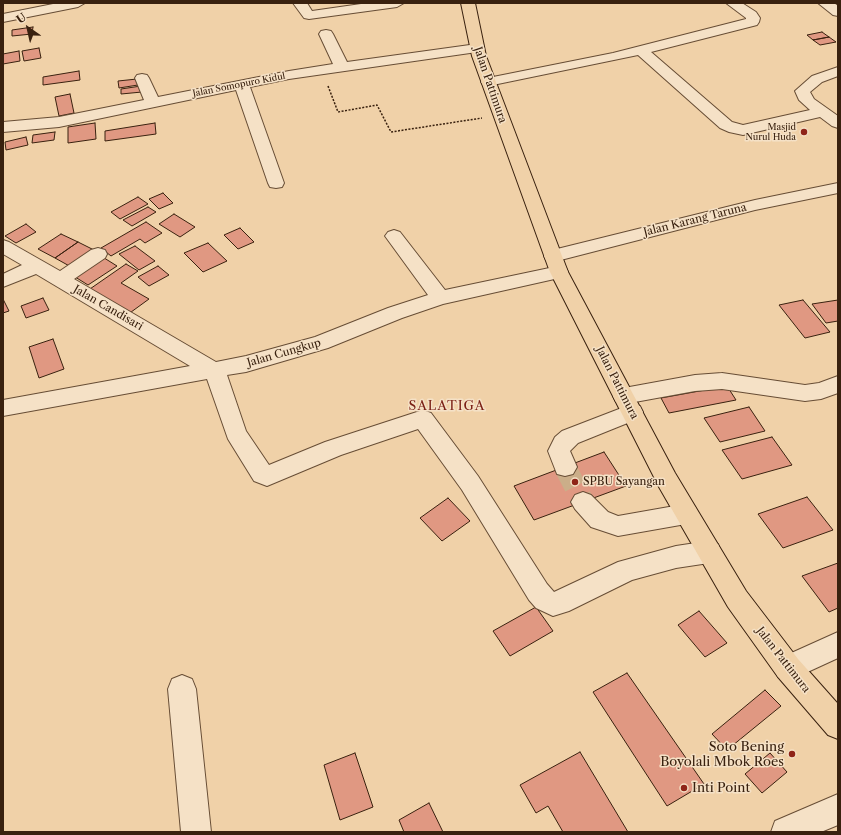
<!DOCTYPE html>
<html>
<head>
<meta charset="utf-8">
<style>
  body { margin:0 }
  #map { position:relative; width:841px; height:835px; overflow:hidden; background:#f0d1a8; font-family:"Libre Caslon Text",serif }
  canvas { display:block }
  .frame { position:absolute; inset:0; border:4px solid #39210f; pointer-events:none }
  .north { position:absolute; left:8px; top:8px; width:40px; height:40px; -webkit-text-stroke:3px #f5e1c6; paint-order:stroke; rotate:326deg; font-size:11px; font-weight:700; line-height:16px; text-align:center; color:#39210f }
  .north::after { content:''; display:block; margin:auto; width:14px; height:18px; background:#39210f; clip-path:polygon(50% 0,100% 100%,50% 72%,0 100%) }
</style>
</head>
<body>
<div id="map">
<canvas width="841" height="835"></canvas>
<div class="frame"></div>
<div class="north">U</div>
</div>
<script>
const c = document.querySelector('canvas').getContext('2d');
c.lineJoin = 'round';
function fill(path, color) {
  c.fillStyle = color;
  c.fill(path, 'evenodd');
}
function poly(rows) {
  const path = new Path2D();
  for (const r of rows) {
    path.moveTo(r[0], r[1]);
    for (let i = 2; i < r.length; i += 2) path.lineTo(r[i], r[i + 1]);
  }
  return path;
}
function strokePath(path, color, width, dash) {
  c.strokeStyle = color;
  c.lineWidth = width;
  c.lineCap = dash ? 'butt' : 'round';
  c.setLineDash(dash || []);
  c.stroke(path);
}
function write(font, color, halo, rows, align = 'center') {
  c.font = font + ' "Libre Caslon Text",serif';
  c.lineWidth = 3;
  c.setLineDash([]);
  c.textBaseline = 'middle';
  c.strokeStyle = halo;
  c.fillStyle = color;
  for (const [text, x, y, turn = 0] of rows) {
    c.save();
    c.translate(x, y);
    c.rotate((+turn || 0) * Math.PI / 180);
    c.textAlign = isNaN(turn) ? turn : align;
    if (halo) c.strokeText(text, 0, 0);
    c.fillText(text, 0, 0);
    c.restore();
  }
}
const building = poly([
  [33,27,32,34,12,36,12,30,33,27],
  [822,32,829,37,813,40,807,35,822,32],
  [829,37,836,42,820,45,813,40,829,37],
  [39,48,41,58,24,61,22,51,39,48],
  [19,51,20,61,3,64,3,54,19,51],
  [79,71,80,80,43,85,43,77,79,71],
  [137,79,138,85,119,88,118,81,137,79],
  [141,86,142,92,121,94,121,89,141,86],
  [70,94,74,113,59,116,55,97,70,94],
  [95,123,96,139,68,143,68,127,95,123],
  [155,123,156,134,105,141,105,131,155,123],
  [55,132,54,140,32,143,33,135,55,132],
  [26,137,28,145,6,150,5,142,26,137],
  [163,193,173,203,159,209,149,199,163,193],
  [138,197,148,204,120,219,111,212,138,197],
  [148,207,156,212,132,226,123,220,148,207],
  [174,214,195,227,180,237,159,224,174,214],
  [146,222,162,233,145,243,140,239,111,256,101,248,146,222],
  [26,224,36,232,16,243,5,236,26,224],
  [240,228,254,242,238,249,224,235,240,228],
  [61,234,78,242,55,258,38,249,61,234],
  [78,242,96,251,73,268,55,258,78,242],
  [208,243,227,261,203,272,184,253,208,243],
  [135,246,155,261,139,270,119,254,135,246],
  [101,256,117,266,88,285,72,275,101,256],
  [126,264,138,271,121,283,149,299,127,315,87,291,126,264],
  [158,266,169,275,149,286,138,277,158,266],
  [43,298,49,310,26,318,21,306,43,298],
  [3,299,9,311,3,313,3,299],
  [803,300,830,332,805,338,779,305,803,300],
  [838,300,838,321,826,323,812,304,838,300],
  [53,339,64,369,39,378,29,347,53,339],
  [727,386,736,400,669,413,661,398,727,386],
  [749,407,765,431,720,442,704,418,749,407],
  [772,437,792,465,742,479,722,450,772,437],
  [604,452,626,486,534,520,514,486,604,452],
  [807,497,833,530,783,548,758,514,807,497],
  [448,498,470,521,442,541,420,518,448,498],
  [838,563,838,608,829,612,802,576,838,563],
  [536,607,553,631,510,656,493,631,536,607],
  [699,611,727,643,705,657,678,625,699,611],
  [627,673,704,784,667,806,593,692,627,673],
  [765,690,781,706,727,750,712,734,765,690],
  [580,752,628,832,563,832,548,806,536,813,520,785,580,752],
  [355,753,373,807,340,820,324,765,355,753],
  [770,753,787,772,762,793,745,774,770,753],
  [429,803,443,832,404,832,399,820,429,803]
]);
fill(building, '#e09882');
strokePath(building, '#39210f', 1);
strokePath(poly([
  [565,467,583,502]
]), '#cbae89', 22, [22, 11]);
const minor = poly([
  [58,3,85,3,78,7,3,22,3,14,58,3],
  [293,3,307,3,312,11,368,3,404,3,397,7,309,19,304,18,293,3],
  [726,3,742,3,756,12,760,18,759,22,757,25,651,52,732,122,743,125,810,110,799,100,795,91,812,76,838,67,838,76,822,82,810,92,814,99,838,116,838,128,832,126,820,117,743,135,729,132,720,128,638,55,488,86,483,85,481,82,483,79,613,53,746,19,746,18,726,3],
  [818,3,834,3,838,6,838,16,833,15,818,3],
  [326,30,331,31,333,34,347,62,477,44,482,45,484,48,482,51,477,52,289,79,250,87,284,183,282,187,276,188,270,187,268,183,236,90,59,127,3,132,3,122,59,117,144,100,135,78,137,75,142,74,147,75,149,78,158,97,289,71,333,64,319,34,321,31,326,30],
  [838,183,838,193,755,210,553,262,546,260,544,256,546,252,553,250,755,200,838,183],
  [394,230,400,232,445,290,559,266,566,268,568,272,566,276,559,278,443,304,402,318,328,348,246,372,227,375,246,431,269,465,325,442,423,410,431,413,478,476,547,584,554,592,618,562,676,546,709,541,718,544,721,552,718,560,709,563,676,568,632,580,569,611,553,616,536,608,529,600,462,490,418,429,341,455,267,486,254,481,228,439,207,379,3,416,3,400,190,366,36,274,3,287,3,274,22,265,3,254,3,240,9,242,60,271,91,250,98,248,105,250,107,254,105,258,74,279,216,362,246,356,315,337,388,308,428,295,385,236,388,232,394,230],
  [722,373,805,385,819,383,838,376,838,393,821,399,805,401,722,389,695,391,624,404,616,402,613,396,616,390,624,388,695,375,722,373],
  [632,404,640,406,643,412,640,418,578,443,570,451,577,467,573,474,565,476,557,474,548,451,555,437,562,431,632,404],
  [583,492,591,495,608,512,618,516,686,504,695,507,698,514,695,521,686,524,618,536,591,527,575,509,571,502,575,495,583,492],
  [838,632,838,658,788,681,778,677,774,668,778,659,838,632],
  [182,675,192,679,196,689,211,832,181,832,168,689,172,679,182,675],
  [838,794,838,825,821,832,771,832,775,821,838,794]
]);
const major = poly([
  [461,3,475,3,486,56,568,272,675,473,746,591,798,659,838,704,838,739,828,735,778,677,728,607,659,487,550,272,472,56,461,3]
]);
strokePath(minor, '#674d35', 2);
strokePath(major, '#39210f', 2);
strokePath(poly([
  [328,86,338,112,377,105,391,132,482,118]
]), '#39210f', 1.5, [2, 1.5]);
fill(minor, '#f5e1c6');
fill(major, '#f0d1a8');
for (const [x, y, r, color] of [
  [804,132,4,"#8f2418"],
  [575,482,4,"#8f2418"],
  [792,754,4,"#8f2418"],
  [684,788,4,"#8f2418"]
]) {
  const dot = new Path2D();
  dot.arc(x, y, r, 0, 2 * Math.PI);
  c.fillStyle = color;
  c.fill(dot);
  strokePath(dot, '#f5e1c6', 1.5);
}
write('9px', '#39210f', '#f5e1c6', [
  ["Jalan Somopuro Kidul",239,85,-11]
]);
write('9px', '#39210f', '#f5e1c6', [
  ["Masjid",796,127],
  ["Nurul Huda",796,137]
], 'right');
write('11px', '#39210f', '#f5e1c6', [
  ["Jalan Pattimura",490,85,71],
  ["Jalan Karang Taruna",695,220,-14],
  ["Jalan Candisari",108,308,30],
  ["Jalan Cungkup",284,353,-16],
  ["Jalan Pattimura",617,383,63],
  ["Jalan Pattimura",783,660,52]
]);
write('11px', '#39210f', '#f5e1c6', [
  ["SPBU Sayangan",583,482]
], 'left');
c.letterSpacing = '1px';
write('13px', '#7a1f14', '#f5e1c6', [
  ["SALATIGA",447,406]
]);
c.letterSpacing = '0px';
write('13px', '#39210f', '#f5e1c6', [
  ["Soto Bening",784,747],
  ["Boyolali Mbok Roes",784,762],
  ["Inti Point",692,788,"left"]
], 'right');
</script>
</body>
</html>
